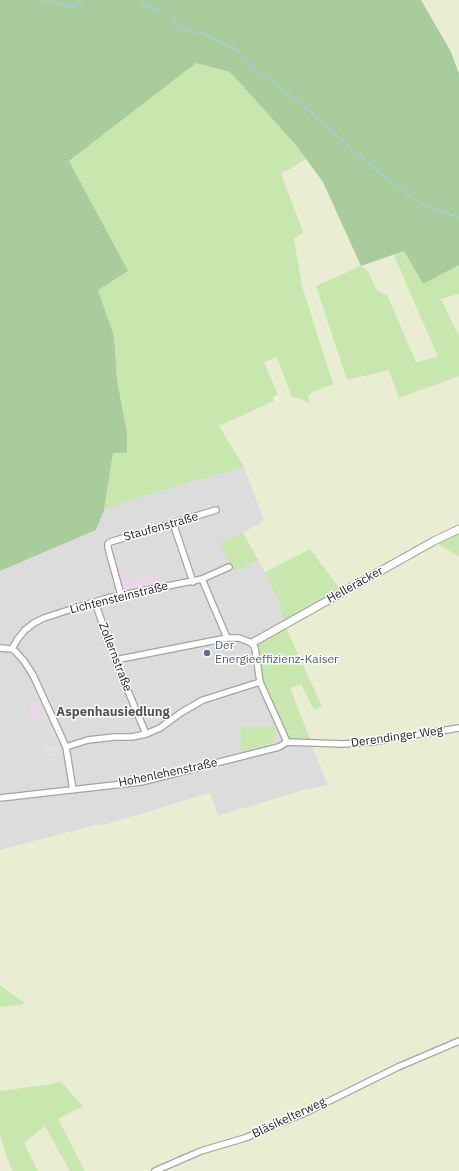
<!DOCTYPE html>
<html>
<head>
<meta charset="utf-8">
<style>
  body { margin:0 }
  canvas { display:block; background:#efece5 }
</style>
</head>
<body>
<canvas width="459" height="1171"></canvas>
<script>
const c = document.querySelector('canvas').getContext('2d');
c.lineJoin = 'round';
function fill(path, color) {
  c.fillStyle = color;
  c.fill(path, 'evenodd');
}
function poly(rows) {
  const path = new Path2D();
  for (const r of rows) {
    path.moveTo(r[0], r[1]);
    for (let i = 2; i < r.length; i += 2) path.lineTo(r[i], r[i + 1]);
  }
  return path;
}
function strokePath(path, color, width, dash) {
  c.strokeStyle = color;
  c.lineWidth = width;
  c.lineCap = dash ? 'butt' : 'round';
  c.setLineDash(dash || []);
  c.stroke(path);
}
function write(font, color, halo, rows, align = 'center') {
  c.font = font + ' "IBM Plex Sans",sans-serif';
  c.lineWidth = 3;
  c.setLineDash([]);
  c.textBaseline = 'middle';
  c.strokeStyle = halo;
  c.fillStyle = color;
  for (const [text, x, y, turn = 0] of rows) {
    c.save();
    c.translate(x, y);
    c.rotate((+turn || 0) * Math.PI / 180);
    c.textAlign = isNaN(turn) ? turn : align;
    if (halo) c.strokeText(text, 0, 0);
    c.fillText(text, 0, 0);
    c.restore();
  }
}
fill(poly([
  [244,467,252,487,264,521,243,533,271,583,277,597,311,743,328,785,301,791,218,816,210,793,101,826,100,824,0,850,0,571,96,530,104,510,150,494]
]), '#dddcdc');
fill(poly([
  [125,569,129,581,159,574,161,587,121,595,115,572],
  [31,702,40,702,40,707,43,708,46,714,46,719,31,719]
]), '#e8d7e4');
fill(poly([
  [421,0,459,0,459,74,451,52],
  [306,159,323,182,361,266,394,255,438,357,416,362,387,295,377,291,368,271,389,370,399,398,459,376,459,529,454,553,459,557,459,1171,85,1171,58,1119,83,1106,60,1082,0,1091,0,1007,25,1004,0,985,0,850,100,824,101,826,210,793,218,816,301,791,328,785,290,688,301,684,314,709,322,705,284,624,310,549,265,572,243,533,264,521,252,487,244,467,219,426,281,398,278,395,264,362,277,357,292,397,309,403,308,397,312,392,333,384,302,286,294,239,303,231,281,174],
  [458,294,459,296,459,336,441,299],
  [45,1125,70,1171,38,1171,24,1143],
  [0,1135,8,1161,13,1171,0,1171]
]), '#e9edd1');
fill(poly([
  [196,63,230,72,295,144,306,159,281,174,303,232,294,239,302,286,333,384,312,392,308,397,310,404,302,399,292,397,277,357,264,362,278,395,273,397,274,401,219,426,244,467,150,494,104,510,113,453,127,453,127,433,117,378,114,336,98,290,69,161],
  [404,251,423,284,459,265,459,296,458,294,441,299,459,336,459,376,399,398,389,370,347,380,316,286,361,266,368,271,377,291,387,295,416,362,438,357,394,255],
  [459,529,459,557,434,541],
  [243,533,258,560,235,572,220,543],
  [310,549,342,592,284,624,322,706,314,710,301,684,290,688,311,743,287,742,260,682,252,643,284,624,277,597,265,572],
  [241,727,274,727,276,731,275,739,273,743,267,745,241,752],
  [0,985,2,987,26,1004,0,1007],
  [60,1081,83,1106,58,1119,85,1171,70,1171,45,1126,24,1143,38,1171,13,1171,8,1161,0,1135,0,1091,52,1084]
]), '#c7e7ae');
fill(poly([
  [0,0,421,0,451,52,459,74,459,265,423,284,404,251,361,266,323,182,295,144,230,72,196,63,69,161,128,271,98,290,114,336,117,379,127,433,127,453,113,453,104,510,96,530,0,571]
]), '#a8cc9c');
fill(poly([
  [56,725,63,742,53,741,48,730,49,727],
  [43,746,56,746,57,751,62,752,62,756,43,756]
]), '#dfdfdf');
strokePath(poly([
  [43,0,72,7,83,0],
  [102,0,103,0],
  [142,0,143,5,162,11],
  [172,18,178,27,203,34,236,49,258,71,301,104,382,175,421,204,459,218]
]), '#a8cddb', 1.5);
const minor = poly([
  [173,523,193,582],
  [202,579,227,638],
  [121,595,108,548,108,544,110,542,216,510],
  [95,602,115,660,146,734],
  [0,648,12,649,15,651,24,661,33,675,66,747,73,790],
  [12,649,17,640,25,630,34,623,44,618,81,606,108,598,202,579,229,567],
  [115,660,227,638,239,638,252,643,255,648,260,682,287,742],
  [287,742,343,744,371,742,459,728],
  [66,747,88,740,114,737,132,737,146,734,160,728,182,712,203,700,260,682],
  [0,798,141,782,279,747,287,742],
  [155,1171,201,1151,245,1138,309,1111,398,1067,459,1041]
]);
const tertiary = poly([
  [252,643,434,541,459,529]
]);
strokePath(minor, '#a3a3a3', 8);
strokePath(tertiary, '#a3a3a3', 9);
strokePath(minor, '#fff', 5.5);
strokePath(tertiary, '#fff', 7);
for (const [x, y, r, color] of [
  [207,653,4,"#5c6f8a"]
]) {
  const dot = new Path2D();
  dot.arc(x, y, r, 0, 2 * Math.PI);
  c.fillStyle = color;
  c.fill(dot);
  strokePath(dot, '#fff', 1.5);
}
write('12px', '#1f1f1f', '#fff', [
  ["Staufenstraße",161,527,-16],
  ["Helleräcker",355,585,-29],
  ["Lichtensteinstraße",119,598,-14],
  ["Zollernstraße",115,657,69],
  ["Derendinger Weg",397,737,-8],
  ["Hohenlehenstraße",168,773,-12],
  ["Bläsikelterweg",289,1118,-25]
]);
write('12px', '#4e5e75', '#fff', [
  ["Der",215,646],
  ["Energieeffizienz-Kaiser",215,660]
], 'left');
write('bold 13px', '#525252', '#fff', [
  ["Aspenhausiedlung",113,712]
]);
</script>
</body>
</html>
